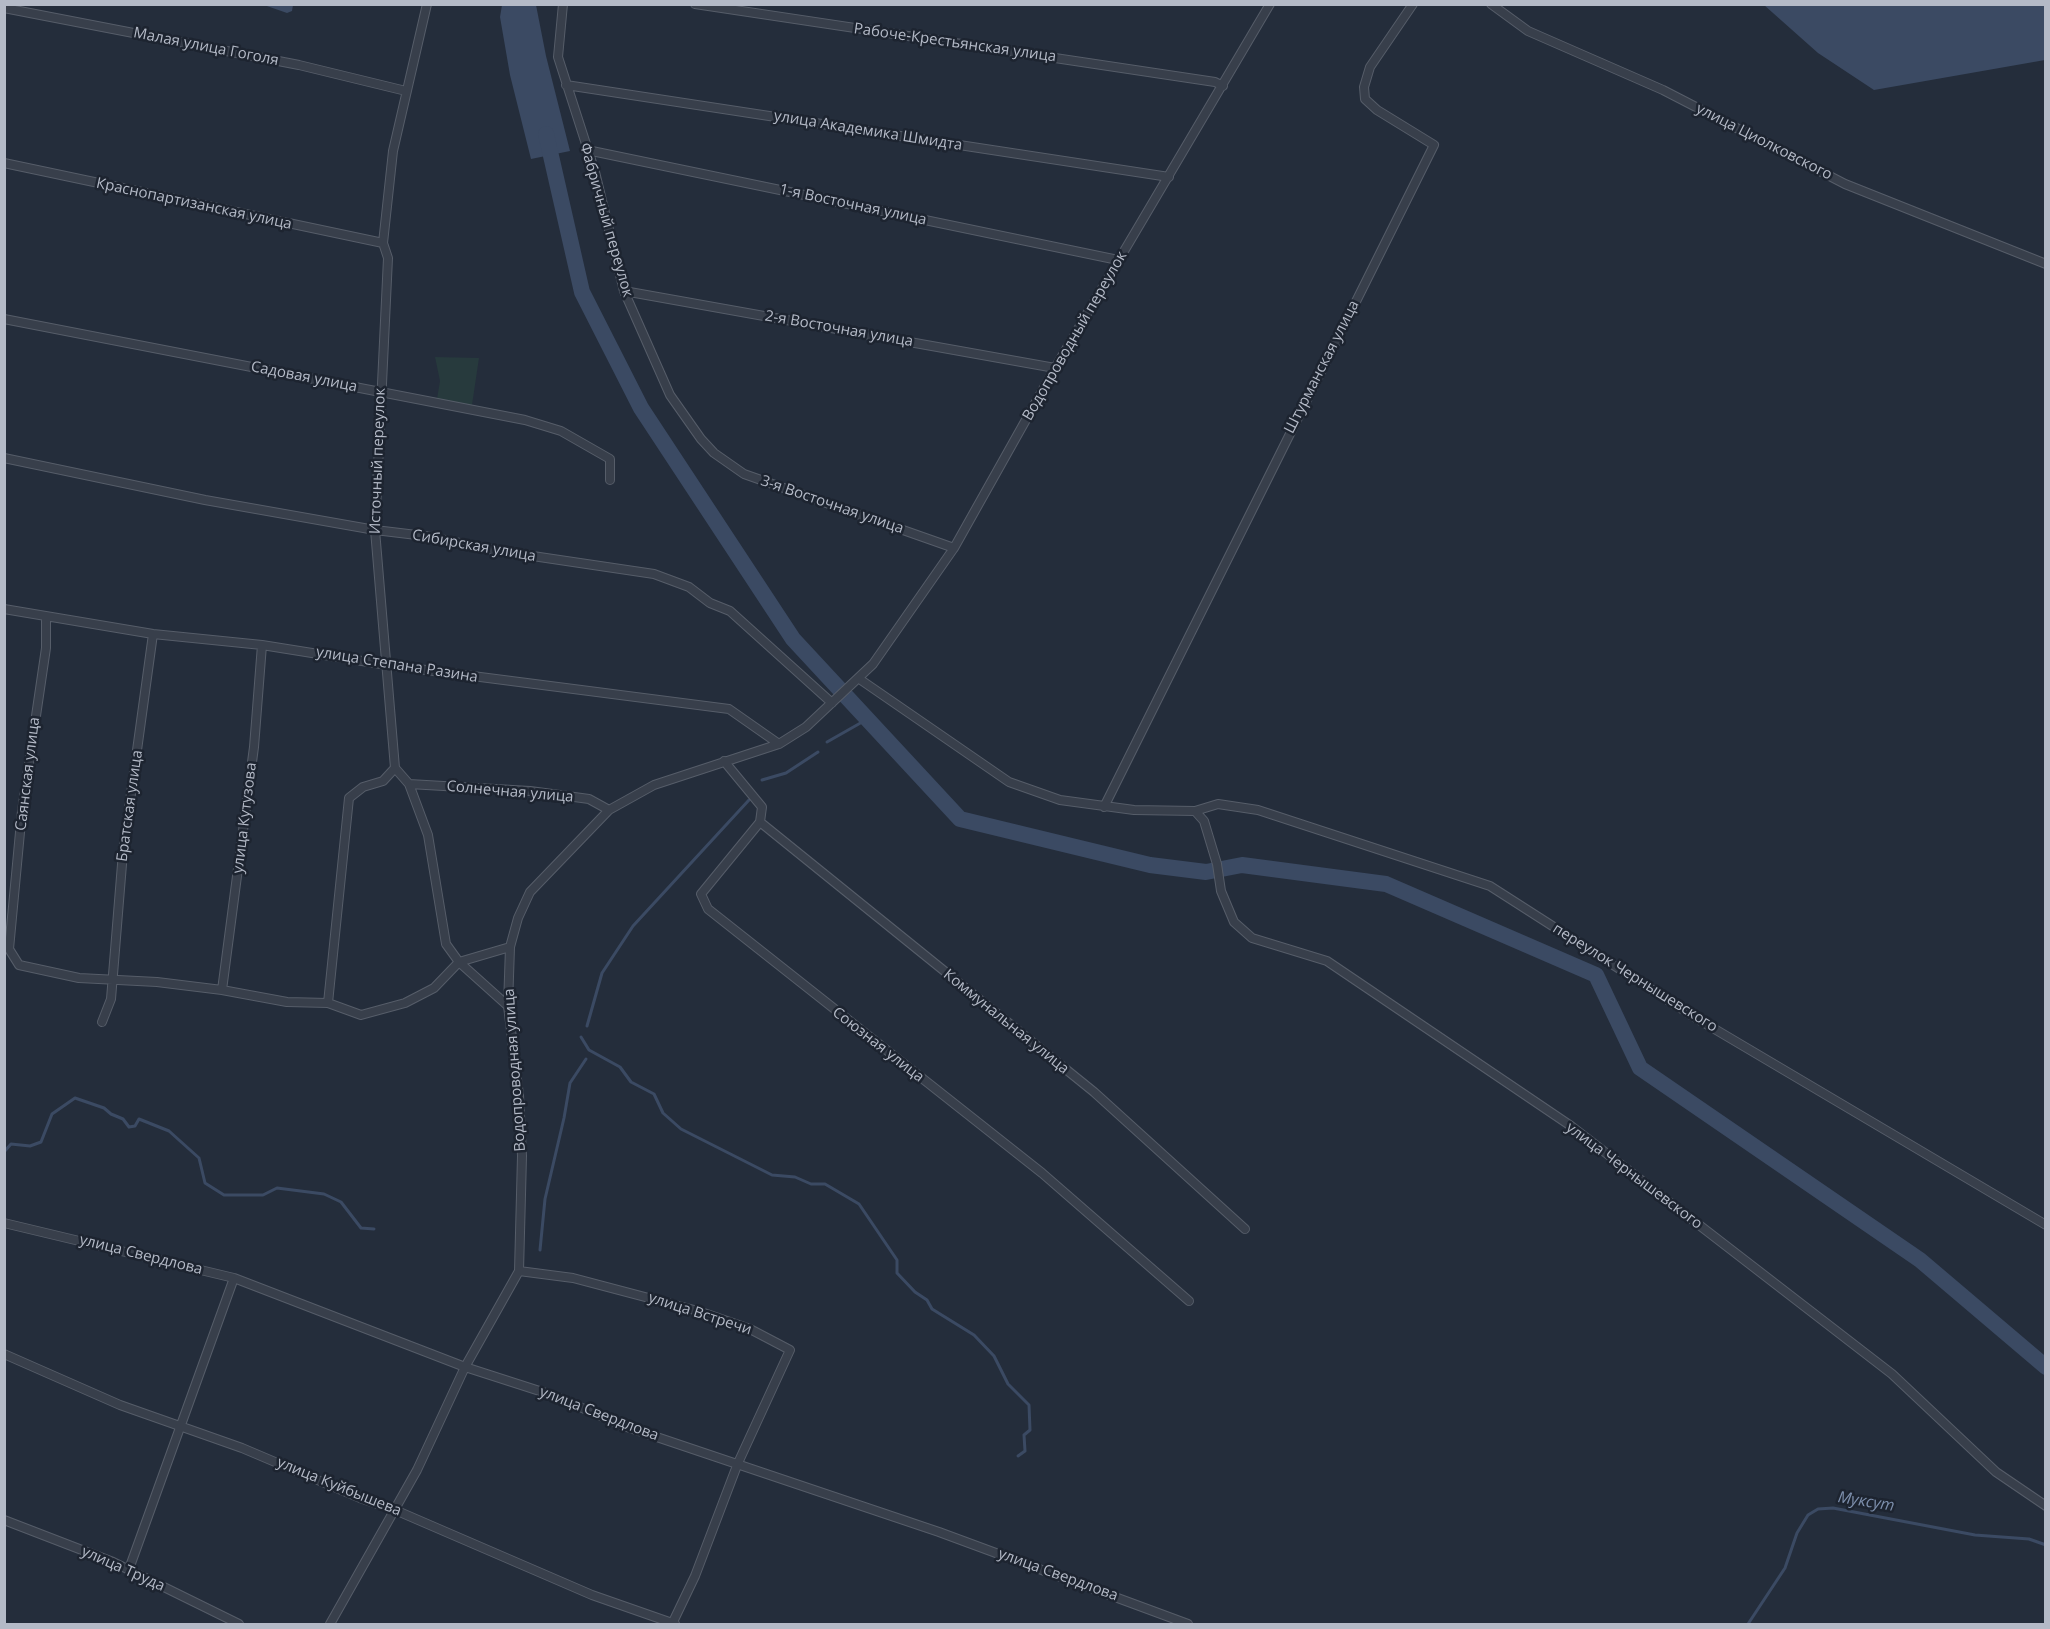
<!DOCTYPE html>
<html>
<head>
<meta charset="utf-8">
<style>
  body { margin:0 }
  #map { position:relative; width:2050px; height:1629px; overflow:hidden; background:#242d3b; font-family:"Open Sans",sans-serif }
  canvas { display:block }
  .frame { position:absolute; inset:0; border:6px solid #b4bac7; pointer-events:none }
</style>
</head>
<body>
<div id="map">
<canvas width="2050" height="1629"></canvas>
<div class="frame"></div>
</div>
<script>
const c = document.querySelector('canvas').getContext('2d');
c.lineJoin = 'round';
function fill(path, color) {
  c.fillStyle = color;
  c.fill(path, 'evenodd');
}
function poly(rows) {
  const path = new Path2D();
  for (const r of rows) {
    path.moveTo(r[0], r[1]);
    for (let i = 2; i < r.length; i += 2) path.lineTo(r[i], r[i + 1]);
  }
  return path;
}
function strokePath(path, color, width, dash) {
  c.strokeStyle = color;
  c.lineWidth = width;
  c.lineCap = dash ? 'butt' : 'round';
  c.setLineDash(dash || []);
  c.stroke(path);
}
function write(font, color, halo, rows, align = 'center') {
  c.font = font + ' "Open Sans",sans-serif';
  c.lineWidth = 5;
  c.setLineDash([]);
  c.textBaseline = 'middle';
  c.strokeStyle = halo;
  c.fillStyle = color;
  for (const [text, x, y, turn = 0] of rows) {
    c.save();
    c.translate(x, y);
    c.rotate((+turn || 0) * Math.PI / 180);
    c.textAlign = isNaN(turn) ? turn : align;
    if (halo) c.strokeText(text, 0, 0);
    c.fillText(text, 0, 0);
    c.restore();
  }
}
fill(poly([
  [435,357,479,358,472,405,437,399,440,381]
]), '#273a3d');
fill(poly([
  [264,5,293,4,293,5,292,11,287,13],
  [502,5,536,5,546,56,570,151,531,159,510,75,500,17],
  [1764,5,2045,5,2045,60,1874,90,1818,53]
]), '#3b4a63');
strokePath(poly([
  [827,742,864,721],
  [762,780,786,773,818,752],
  [587,1026,602,973,633,926,749,800],
  [581,1037,589,1050,620,1067,631,1082,654,1094,663,1113,681,1129,772,1175,795,1177,811,1184,825,1184,859,1204,897,1260,897,1273,915,1292,927,1300,932,1309,974,1335,994,1356,1008,1384,1029,1405,1030,1430,1024,1435,1025,1451,1018,1456],
  [4,1152,11,1144,30,1146,41,1142,52,1114,75,1098,104,1108,111,1114,123,1119,129,1127,135,1126,139,1119,169,1131,199,1158,205,1183,224,1195,263,1195,277,1188,324,1194,341,1202,361,1228,374,1229],
  [540,1250,545,1199,564,1118,570,1083,586,1059],
  [1748,1624,1785,1568,1797,1533,1808,1515,1818,1509,1833,1508,1975,1535,2029,1539,2046,1545]
]), '#3b4a63', 3);
strokePath(poly([
  [546,134,582,292,641,408,793,639,960,819,1150,865,1206,872,1242,865,1386,884,1596,975,1640,1068,1920,1260,2046,1367]
]), '#3b4a63', 16);
const minor = poly([
  [563,4,558,57,595,172,624,291,670,395,701,439,714,453,744,474,954,548],
  [695,4,1215,82,1223,86],
  [1491,4,1528,31,1663,90,1845,184,2046,264],
  [4,8,299,65,406,91],
  [566,85,1169,177],
  [587,150,1118,260],
  [4,163,383,243],
  [624,291,1055,368],
  [4,319,525,420,561,431,610,459,610,480],
  [4,458,205,500,375,530,425,536,499,551,654,574,689,587,710,603,730,611,832,703],
  [4,609,153,634,262,645,387,665,729,709,779,744],
  [46,616,46,648,22,811,9,949,19,965,79,978,157,982,222,990,287,1002,328,1003,361,1015,405,1003,434,988,459,962,510,947],
  [858,678,1009,782,1060,800,1134,810,1195,811,1204,821,1217,864,1221,891,1234,922,1252,938,1327,961,1571,1126,1892,1374,1996,1472,2046,1506],
  [724,761,762,807,760,822,701,894,708,909,1042,1173,1189,1301],
  [395,768,409,784,428,835,446,944,459,962,508,1006],
  [409,784,530,791,589,799,609,810],
  [1104,807,1434,145,1377,110,1365,99,1364,87,1370,67,1413,4],
  [1195,811,1218,804,1258,810,1490,886,1696,1018,2046,1225],
  [760,822,1094,1092,1245,1229],
  [222,990,254,747,262,645],
  [328,1003,349,798,363,787,383,781,395,768,375,530,388,258,383,243,393,151,427,4],
  [102,1022,111,999,123,852,153,634],
  [4,1223,234,1278,465,1367,552,1395,624,1426,939,1532,1188,1624],
  [519,1271,573,1278,698,1311,750,1329,790,1350,738,1463,695,1576,672,1624],
  [4,1354,120,1405,242,1448,360,1498,395,1510,592,1595,675,1624],
  [4,1520,113,1562,239,1624],
  [129,1569,234,1278],
  [330,1624,417,1470,465,1367,519,1271,522,1156,519,1095,508,1006,510,947,518,918,530,892,609,810,654,785,779,744,806,727,873,664,954,548,1055,368,1270,4]
]);
strokePath(minor, '#565d69', 10);
strokePath(minor, '#383f4b', 8);
write('15px', '#b4bac7', '#1d2430', [
  ["Рабоче-Крестьянская улица",955,43,8],
  ["Малая улица Гоголя",206,47,11],
  ["улица Академика Шмидта",868,131,9],
  ["улица Циолковского",1764,142,27],
  ["Краснопартизанская улица",194,204,12],
  ["1-я Восточная улица",853,205,12],
  ["Фабричный переулок",606,220,74],
  ["2-я Восточная улица",839,329,10],
  ["Водопроводный переулок",1075,336,-60],
  ["Штурманская улица",1322,367,-63],
  ["Садовая улица",304,377,11],
  ["Источный переулок",378,461,-88],
  ["3-я Восточная улица",832,505,19],
  ["Сибирская улица",474,546,10],
  ["улица Степана Разина",397,665,9],
  ["Саянская улица",28,774,-83],
  ["Солнечная улица",510,792,5],
  ["Братская улица",130,806,-82],
  ["улица Кутузова",245,818,-83],
  ["переулок Чернышевского",1635,978,32],
  ["Коммунальная улица",1006,1022,39],
  ["Союзная улица",878,1045,38],
  ["Водопроводная улица",515,1070,-94],
  ["улица Чернышевского",1634,1176,37],
  ["улица Свердлова",141,1255,14],
  ["улица Встречи",700,1314,18],
  ["улица Свердлова",599,1414,21],
  ["улица Куйбышева",339,1487,22],
  ["улица Труда",123,1569,24],
  ["улица Свердлова",1058,1575,20]
]);
write('italic 16px', '#7d8fac', '#1d2430', [
  ["Муксут",1866,1502,9]
]);
</script>
</body>
</html>
